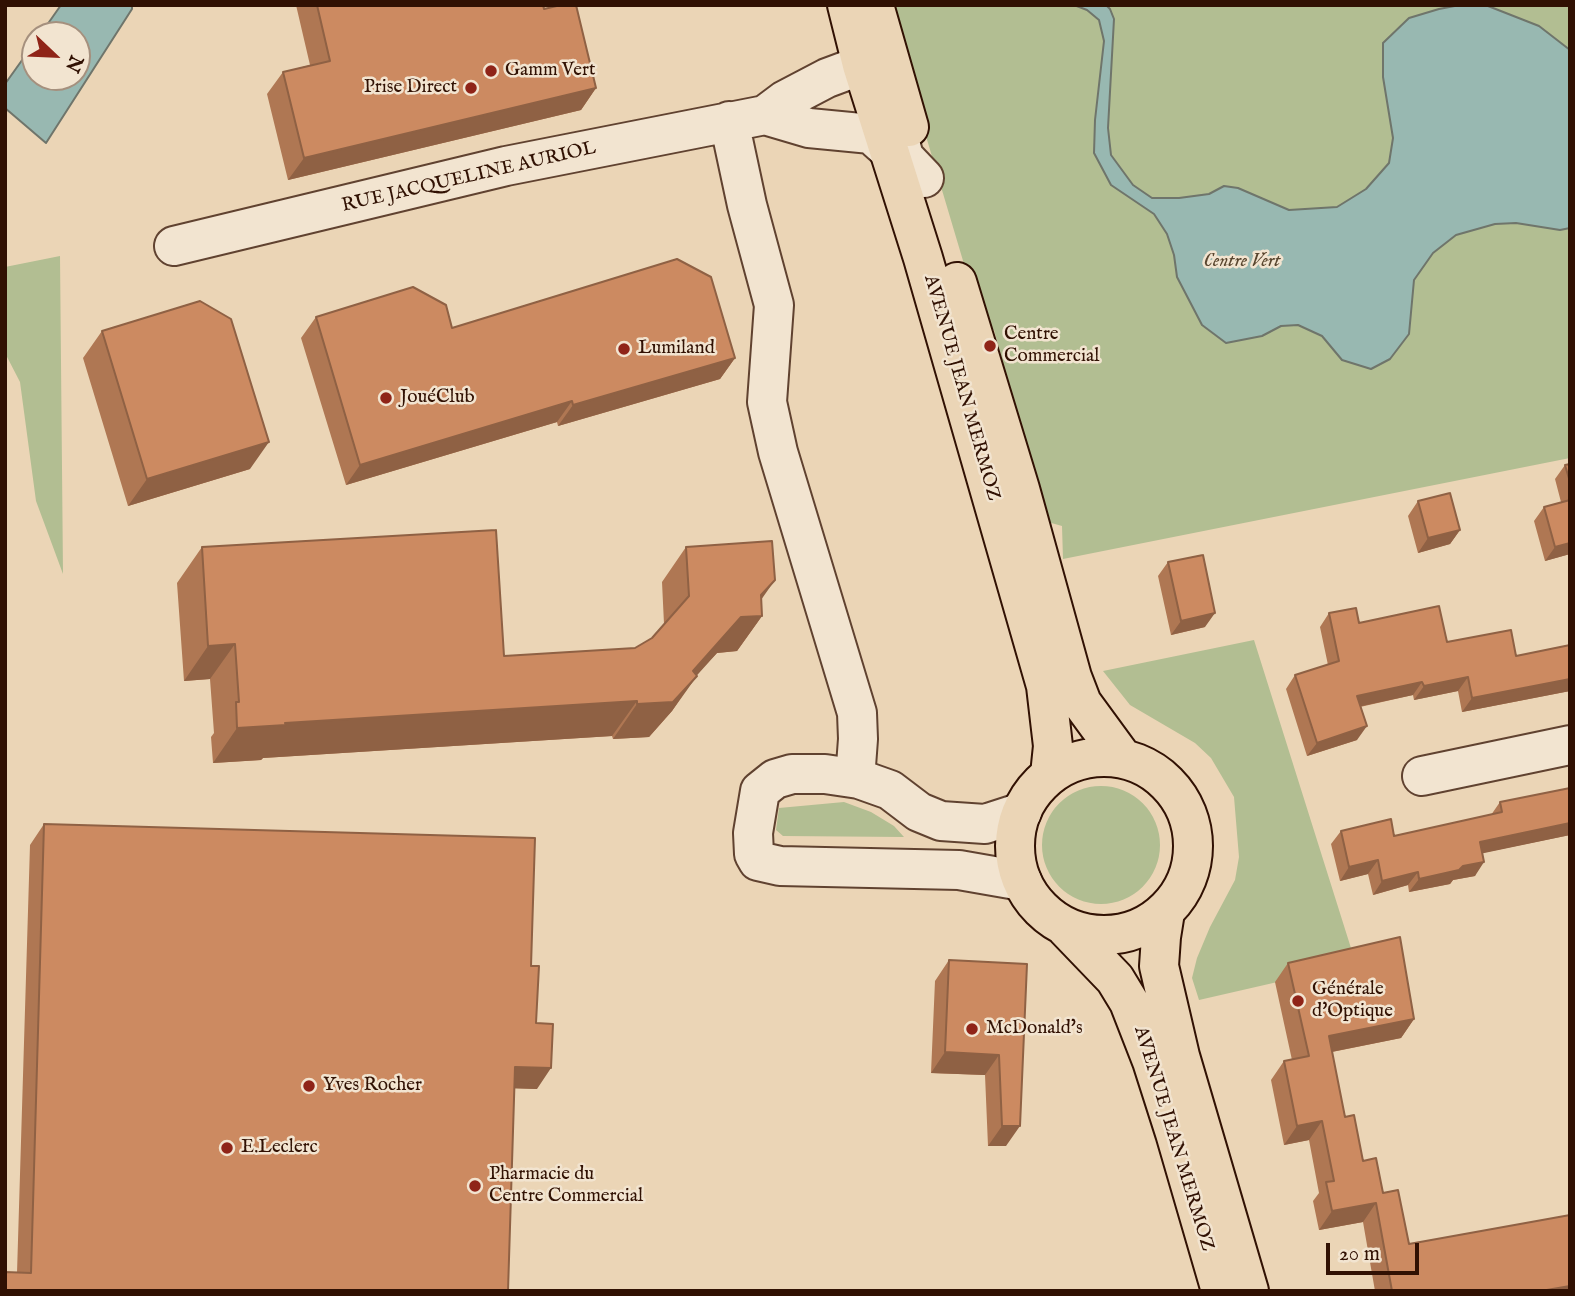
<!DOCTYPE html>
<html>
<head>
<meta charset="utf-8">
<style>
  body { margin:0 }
  #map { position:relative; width:1575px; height:1296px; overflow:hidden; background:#ebd5b6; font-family:"IM FELL English",serif }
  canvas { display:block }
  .frame { position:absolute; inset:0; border:7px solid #311103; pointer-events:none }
  .north { position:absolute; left:21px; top:21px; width:70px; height:70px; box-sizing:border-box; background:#f2e4d0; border:2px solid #a5907e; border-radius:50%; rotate:113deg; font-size:19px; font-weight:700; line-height:28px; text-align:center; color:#311103 }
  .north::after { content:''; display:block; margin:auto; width:24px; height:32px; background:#8f2418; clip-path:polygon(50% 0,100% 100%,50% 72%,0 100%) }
  .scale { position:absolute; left:1326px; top:1243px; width:93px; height:32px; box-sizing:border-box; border:4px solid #311103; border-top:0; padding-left:9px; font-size:21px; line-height:24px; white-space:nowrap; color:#311103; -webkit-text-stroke:5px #f2e4d0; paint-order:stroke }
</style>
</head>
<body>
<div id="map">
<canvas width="1575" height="1296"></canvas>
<div class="frame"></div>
<div class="north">N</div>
<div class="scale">20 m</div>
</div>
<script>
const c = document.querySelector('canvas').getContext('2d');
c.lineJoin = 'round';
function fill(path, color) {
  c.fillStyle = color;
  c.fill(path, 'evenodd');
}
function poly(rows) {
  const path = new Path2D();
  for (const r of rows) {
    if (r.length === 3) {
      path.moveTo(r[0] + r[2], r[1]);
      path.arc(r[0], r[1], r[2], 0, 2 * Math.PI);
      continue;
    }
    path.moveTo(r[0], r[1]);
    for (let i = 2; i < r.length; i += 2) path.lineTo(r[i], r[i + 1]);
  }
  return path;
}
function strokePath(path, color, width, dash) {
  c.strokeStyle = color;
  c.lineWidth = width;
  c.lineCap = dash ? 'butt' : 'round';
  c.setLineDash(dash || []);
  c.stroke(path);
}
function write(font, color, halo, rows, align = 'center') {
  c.font = font + ' "IM FELL English",serif';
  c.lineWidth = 5;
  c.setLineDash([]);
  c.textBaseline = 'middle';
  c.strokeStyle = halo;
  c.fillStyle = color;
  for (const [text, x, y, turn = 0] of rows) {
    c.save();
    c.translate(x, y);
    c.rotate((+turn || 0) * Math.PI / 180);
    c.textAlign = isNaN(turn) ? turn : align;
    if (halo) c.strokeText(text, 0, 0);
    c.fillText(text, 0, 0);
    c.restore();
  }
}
fill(poly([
  [887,5,1570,5,1570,458,1063,559,1062,526,1041,520,1002,403,1006,374,994,330,983,328],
  [60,256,63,574,36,501,20,382,5,353,5,267],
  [1254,640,1356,964,1199,1000,1192,978,1197,958,1210,927,1235,880,1239,857,1234,797,1211,758,1195,743,1130,705,1103,671],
  [1101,845,59],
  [844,802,871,812,894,826,904,837,783,836,776,830,779,808]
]), '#b2be92');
const water = poly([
  [61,5,132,5,132,9,46,143,5,108,5,84,35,42,35,77,77,77,77,35,40,35,61,5],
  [1074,5,1106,5,1110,9,1114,19,1108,128,1111,155,1133,185,1152,198,1179,198,1209,194,1224,186,1238,188,1289,210,1337,207,1366,189,1389,163,1393,138,1383,77,1383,43,1409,18,1439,9,1460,5,1488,6,1539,26,1570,50,1570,228,1560,230,1516,223,1495,224,1456,235,1433,253,1414,280,1409,334,1390,359,1371,369,1342,360,1322,336,1298,325,1281,326,1262,336,1226,343,1202,325,1177,277,1174,255,1167,234,1154,214,1111,185,1094,153,1095,120,1104,41,1099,20,1087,10,1074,5]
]);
fill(water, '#98b8b1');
strokePath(water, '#6f756b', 2);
const minor = poly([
  [765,115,809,128,871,134,890,151],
  [729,121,747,205,774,305,767,402,778,452,857,713,858,739,856,766,859,779],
  [174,246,506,166,765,115,785,100,827,78,862,65,876,67,888,96,904,157,924,178],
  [1422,776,1570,745],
  [1022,881,959,870,780,866,758,861,754,854,753,833,760,791,775,779,792,774,825,774,859,779,890,790,919,812,941,821,985,824,1022,812]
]);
const major = poly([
  [847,5,862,65,923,258,1046,686,1053,746,1050,775],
  [874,5,909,127],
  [957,282,1020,489,1072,677,1082,703,1123,759],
  [1104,846,89],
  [1165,912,1161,937,1159,966,1180,1056,1249,1291],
  [1066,928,1115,979,1129,1002,1152,1061,1175,1133,1221,1291]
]);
strokePath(minor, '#604230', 42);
strokePath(major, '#311103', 42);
strokePath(minor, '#f2e4d0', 38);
strokePath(major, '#ebd5b6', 38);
fill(poly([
  [296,5,543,5,544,9,596,88,581,110,288,180,267,94,283,72,310,65],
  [316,317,452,328,735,358,720,379,558,426,557,422,346,485,301,338],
  [102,331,250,469,128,506,83,358],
  [1570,464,1570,554,1545,561,1534,521,1544,507,1561,502,1555,479,1565,465],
  [1418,501,1460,530,1450,544,1418,553,1408,516],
  [202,547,504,656,635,648,652,638,664,624,662,582,686,547,762,599,762,616,737,651,717,653,696,675,672,711,649,737,613,739,612,736,263,758,261,760,213,763,211,737,214,733,210,679,184,681,177,583],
  [1168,562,1205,627,1171,635,1158,576],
  [1329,613,1359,623,1516,656,1570,645,1570,691,1462,712,1458,691,1414,700,1413,695,1360,707,1357,740,1307,756,1286,689,1295,675,1328,665,1320,627],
  [1500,802,1570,835,1482,853,1475,876,1453,880,1450,884,1409,892,1408,885,1373,895,1368,874,1340,881,1331,844,1341,831,1394,836,1491,815],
  [44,824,531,966,536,1023,537,1089,514,1088,508,1291,17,1273,30,845],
  [949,960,1027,964,1006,1146,988,1146,985,1075,931,1073,935,981],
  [1288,963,1414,1019,1401,1038,1332,1052,1345,1117,1363,1161,1383,1193,1409,1244,1570,1291,1375,1291,1363,1222,1319,1230,1313,1201,1319,1193,1309,1140,1284,1145,1271,1080,1284,1061,1292,1060,1275,982]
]), '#af7753');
fill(poly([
  [596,88,581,110,288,180,304,158],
  [735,358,720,379,558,426,573,405],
  [572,401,557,422,346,485,360,465],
  [269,442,250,469,128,506,147,479],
  [1460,530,1450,544,1418,553,1428,538],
  [1570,543,1570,554,1545,561,1555,547],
  [775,580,749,617,762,616,737,651,717,653,673,702,697,676,672,711,649,737,613,739,637,704,693,671],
  [1215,613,1205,627,1171,635,1181,621],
  [235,644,210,679,184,681,208,646],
  [1468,677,1458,691,1414,700,1424,686],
  [1570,679,1570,691,1462,712,1472,698],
  [1422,682,1413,695,1348,709,1357,696],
  [637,701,612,736,263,758,261,760,213,763,237,728,285,723],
  [1367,726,1357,740,1307,756,1317,743],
  [1570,823,1570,835,1470,856,1480,842],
  [1378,860,1368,874,1340,881,1349,867],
  [1484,862,1475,876,1453,880,1450,884,1409,892,1419,879,1463,866],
  [1418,872,1408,885,1373,895,1382,881],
  [1414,1019,1401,1038,1316,1055,1329,1036],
  [945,1052,999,1055,985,1075,931,1073],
  [515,1067,551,1068,537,1089,500,1088],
  [1322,1121,1309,1140,1284,1145,1297,1126],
  [1002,1126,1020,1126,1006,1146,988,1146],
  [1376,1203,1363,1222,1319,1230,1332,1211],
  [1570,1286,1570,1291,1541,1291]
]), '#8f6144');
const building = poly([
  [317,5,543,5,544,9,561,5,576,5,596,88,304,158,283,72,330,61,317,5],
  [677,259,711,277,735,358,573,405,572,401,360,465,316,317,413,287,446,305,452,328,677,259],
  [200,301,231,319,269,442,147,479,102,331,200,301],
  [1570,464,1570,482,1565,465,1570,464],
  [1450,493,1460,530,1428,538,1418,501,1450,493],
  [1570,500,1570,543,1555,547,1544,507,1570,500],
  [496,530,504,656,635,648,652,638,689,596,686,547,772,541,775,580,761,595,762,616,741,617,693,671,697,676,673,702,637,704,637,701,285,723,286,725,237,728,236,702,239,702,235,644,208,646,202,547,496,530],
  [1203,555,1215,613,1181,621,1168,562,1203,555],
  [1439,606,1447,642,1511,630,1516,656,1570,645,1570,679,1472,698,1468,677,1424,686,1422,682,1357,696,1367,726,1317,743,1295,675,1339,661,1329,613,1356,608,1359,623,1439,606],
  [1570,788,1570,823,1480,842,1484,862,1463,866,1459,870,1419,879,1418,872,1382,881,1378,860,1349,867,1341,831,1391,819,1394,836,1502,812,1500,802,1570,788],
  [44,824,535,838,531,966,539,966,536,1023,553,1024,551,1068,515,1067,508,1291,5,1291,5,1272,31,1273,44,824],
  [1400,937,1414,1019,1329,1036,1345,1117,1354,1115,1363,1161,1376,1158,1383,1193,1398,1190,1409,1244,1570,1215,1570,1286,1541,1291,1392,1291,1376,1203,1332,1211,1326,1182,1334,1181,1322,1121,1297,1126,1284,1061,1309,1056,1288,963,1400,937],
  [949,960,1027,964,1020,1126,1002,1126,999,1055,945,1052,949,960]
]);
fill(building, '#cc8a61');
strokePath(building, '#8f6144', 2);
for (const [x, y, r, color] of [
  [491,71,7,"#8f2418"],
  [471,88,7,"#8f2418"],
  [990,346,7,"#8f2418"],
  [624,349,7,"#8f2418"],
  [386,398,7,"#8f2418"],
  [1298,1001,7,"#8f2418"],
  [972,1029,7,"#8f2418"],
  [309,1086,7,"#8f2418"],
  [227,1148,7,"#8f2418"],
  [475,1186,7,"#8f2418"]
]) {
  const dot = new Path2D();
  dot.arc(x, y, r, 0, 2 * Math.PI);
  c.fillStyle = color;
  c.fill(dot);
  strokePath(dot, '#f2e4d0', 2.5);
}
write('19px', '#311103', '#f2e4d0', [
  ["Gamm Vert",505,71],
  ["Prise Direct",457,88,"right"],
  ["Centre",1004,335],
  ["Commercial",1004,357],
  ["Lumiland",638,349],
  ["JouéClub",400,398],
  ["Générale",1312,990],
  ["d'Optique",1312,1012],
  ["McDonald's",986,1029],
  ["Yves Rocher",323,1086],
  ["E.Leclerc",241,1148],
  ["Pharmacie du",489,1175],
  ["Centre Commercial",489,1197]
], 'left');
write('19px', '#311103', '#f2e4d0', [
  ["RUE JACQUELINE AURIOL",469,178,-13],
  ["AVENUE JEAN MERMOZ",961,388,74],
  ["AVENUE JEAN MERMOZ",1173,1139,73]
]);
write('italic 19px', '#58452e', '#f2e4d0', [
  ["Centre Vert",1242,262]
]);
</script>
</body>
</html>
